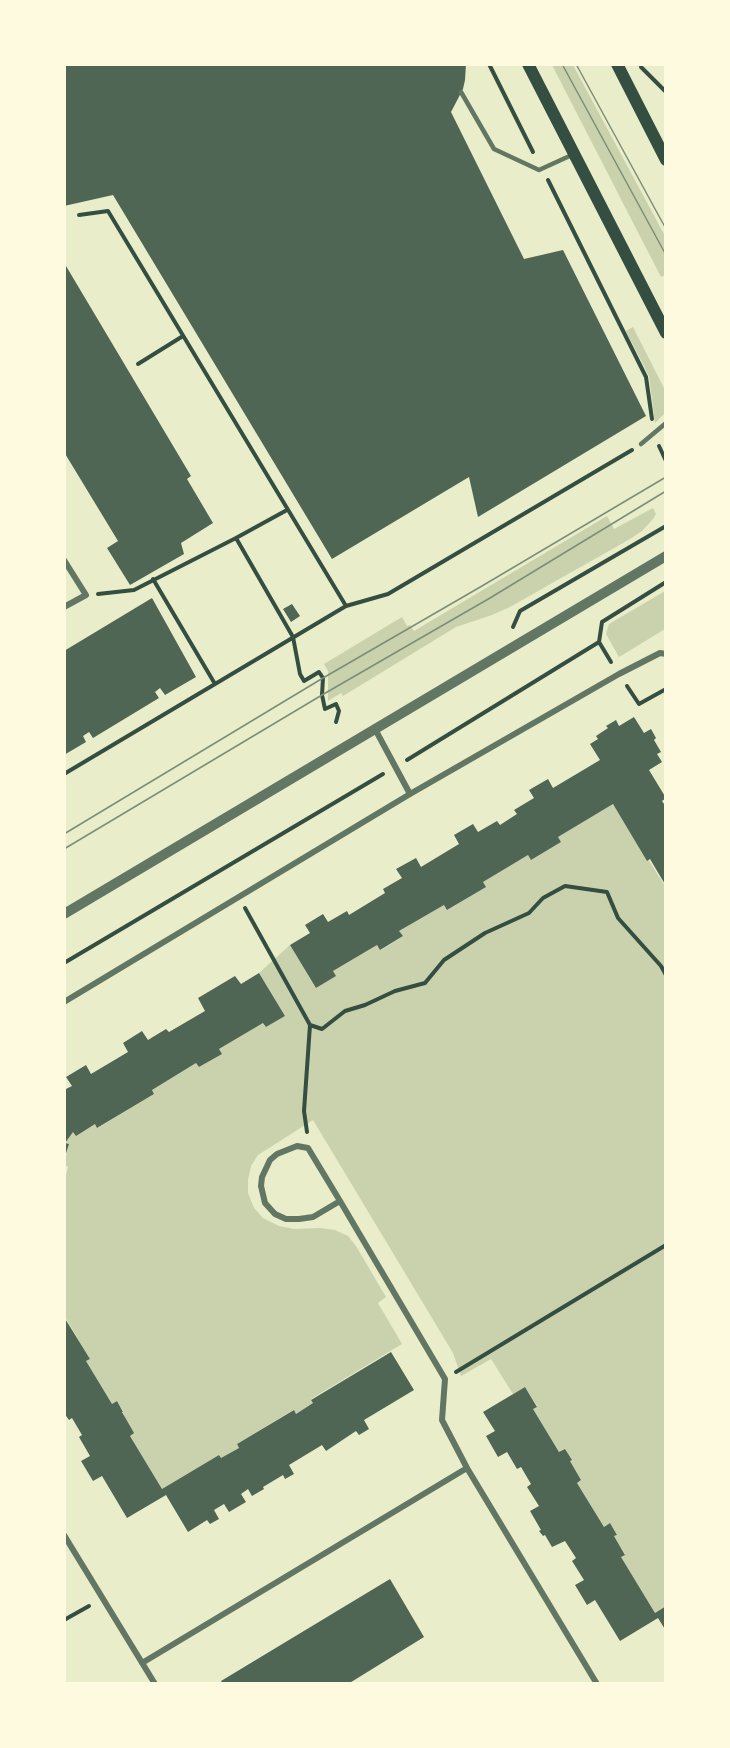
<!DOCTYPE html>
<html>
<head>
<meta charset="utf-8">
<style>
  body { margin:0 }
  #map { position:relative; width:730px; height:1748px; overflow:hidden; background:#e9edc9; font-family:"Asap Condensed",sans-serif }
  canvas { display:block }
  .frame { position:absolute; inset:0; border:66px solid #fefae0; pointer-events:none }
</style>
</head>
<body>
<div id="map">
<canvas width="730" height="1748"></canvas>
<div class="frame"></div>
</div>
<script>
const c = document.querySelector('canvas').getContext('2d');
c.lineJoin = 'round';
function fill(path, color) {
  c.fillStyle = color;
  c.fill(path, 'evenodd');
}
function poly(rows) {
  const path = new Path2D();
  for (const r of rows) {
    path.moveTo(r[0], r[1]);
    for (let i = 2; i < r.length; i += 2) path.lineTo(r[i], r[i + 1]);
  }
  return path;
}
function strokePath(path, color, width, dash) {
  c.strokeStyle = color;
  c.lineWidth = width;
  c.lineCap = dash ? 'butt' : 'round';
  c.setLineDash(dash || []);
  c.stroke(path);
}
fill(poly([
  [552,65,573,65,665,236,665,275,661,277],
  [633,327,665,390,665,413,655,423,649,376,626,331],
  [653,508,656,514,653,519,642,531,630,539,510,607,492,615,456,627,343,696,341,693,328,701,328,671,324,664,402,617,407,626,410,625,414,631,607,516,614,529],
  [665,591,665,629,619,657,606,634,609,624],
  [613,804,665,886,665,1606,655,1613,621,1557,625,1554,614,1536,617,1535,610,1523,604,1527,577,1483,581,1480,570,1461,571,1460,559,1452,533,1409,537,1406,525,1387,513,1394,491,1359,461,1376,453,1353,313,1120,258,1155,251,1166,248,1180,248,1193,254,1208,263,1218,279,1226,294,1229,320,1228,335,1230,348,1236,356,1246,386,1297,378,1303,402,1344,311,1399,313,1403,296,1414,293,1410,237,1444,239,1448,221,1458,219,1455,162,1489,130,1436,123,1411,117,1401,112,1404,86,1361,90,1359,65,1317,64,1183,68,1167,64,1164,69,1144,65,1143,68,1137,73,1132,95,1124,98,1128,154,1094,152,1090,196,1063,199,1067,221,1054,219,1049,263,1023,266,1027,285,1016,259,973,290,945,316,988,335,976,333,971,377,945,381,950,402,937,399,931,444,905,448,910,485,887,483,882,528,855,531,860,561,842,558,837]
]), '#cad2ad');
fill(poly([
  [64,64,466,64,465,80,463,89,451,112,524,259,563,250,646,416,478,517,469,477,332,559,113,195,64,206],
  [66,266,191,476,187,479,213,523,181,543,184,554,130,585,107,548,118,541,64,452,64,267],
  [152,598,196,677,165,695,160,688,155,692,159,698,93,738,89,732,83,736,86,742,64,755,64,651],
  [292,604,300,616,291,622,283,609],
  [634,717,644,733,651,729,656,738,654,740,661,752,657,754,662,762,649,770,666,798,662,801,666,807,666,886,650,859,647,861,613,804,558,837,561,842,531,860,528,855,483,882,486,887,447,910,444,905,399,931,403,936,380,950,377,945,333,971,336,976,316,988,290,945,310,933,305,925,323,914,328,922,347,911,349,915,385,893,383,889,402,878,396,869,416,858,421,867,459,844,454,835,473,824,478,832,497,821,500,825,517,814,514,810,534,798,529,790,548,779,553,788,600,760,590,744,598,739,596,736,608,728,606,726,616,720,619,726],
  [259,973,285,1016,266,1027,263,1023,219,1049,222,1054,199,1067,196,1063,152,1090,154,1094,97,1128,95,1124,76,1136,73,1132,65,1143,69,1144,64,1160,64,1090,72,1086,66,1077,86,1065,91,1074,128,1052,123,1043,142,1031,148,1040,166,1029,169,1032,205,1011,198,998,235,976,241,984],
  [64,1317,90,1359,86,1361,112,1404,117,1401,123,1412,122,1412,134,1433,130,1436,162,1489,219,1455,221,1458,239,1448,237,1444,294,1410,296,1414,313,1403,311,1400,391,1352,414,1390,364,1420,369,1429,359,1435,356,1431,326,1451,322,1445,289,1465,294,1474,285,1479,283,1475,263,1487,264,1489,252,1496,248,1489,241,1494,246,1502,229,1512,224,1504,214,1510,219,1519,210,1524,207,1520,188,1532,166,1495,127,1518,102,1476,93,1481,81,1461,90,1456,79,1437,82,1435,72,1418,69,1420,64,1413],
  [525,1387,537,1407,533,1409,559,1452,565,1449,572,1460,570,1461,581,1480,577,1483,604,1527,610,1523,617,1535,614,1536,625,1555,621,1557,655,1613,666,1606,666,1631,658,1618,620,1641,595,1600,587,1605,575,1585,584,1580,572,1561,576,1558,565,1541,552,1547,545,1535,543,1536,539,1531,541,1530,530,1511,539,1506,527,1487,531,1484,521,1467,517,1469,507,1452,498,1457,486,1436,495,1431,483,1412],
  [390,1579,424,1637,348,1684,223,1684,221,1681]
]), '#4f6655');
strokePath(poly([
  [489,64,533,152],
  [641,67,666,92],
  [548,180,646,377,652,419],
  [138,364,183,336],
  [659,446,666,461],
  [236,538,293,637,300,674,304,681,319,672,323,678,322,695,325,709,336,704,339,711,336,722],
  [153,579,215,684],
  [98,594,134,590,236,538,287,510],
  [346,606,388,594,632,450],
  [513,627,520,611,666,526],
  [611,662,599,642,602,622,666,582],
  [627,686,639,704,666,689],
  [407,760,599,642],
  [64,774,346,606,108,211,79,215],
  [245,908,310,1025,304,1111,307,1132],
  [64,963,383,774],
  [310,1025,322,1029,345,1011,365,1005,395,991,425,983,444,960,485,933,529,913,543,898,565,886,607,892,618,918,661,966,666,975],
  [456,1372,666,1245],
  [64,1620,89,1606]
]), '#344e41', 4);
strokePath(poly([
  [461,92,494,149,539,170,574,154],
  [641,444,666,423]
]), '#617663', 4.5);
strokePath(poly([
  [64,560,86,595,64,607],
  [375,729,410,794],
  [64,1002,410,794,619,674,660,653,666,654],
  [340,1201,313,1217,299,1219,286,1219,275,1214,265,1203,261,1186,262,1177,270,1160,277,1154,297,1146,308,1148,340,1201,445,1379,442,1420,467,1468,597,1684],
  [64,1535,155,1684],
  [142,1663,467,1468]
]), '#617663', 6);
strokePath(poly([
  [64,914,666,556]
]), '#617663', 10);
strokePath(poly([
  [528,64,666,333],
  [617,64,666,160]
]), '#344e41', 12);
strokePath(poly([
  [562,64,666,255],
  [576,64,666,229],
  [64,834,323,678,482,586,666,477],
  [64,849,322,695,490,598,666,491]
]), '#7c8e77', 1.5);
</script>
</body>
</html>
